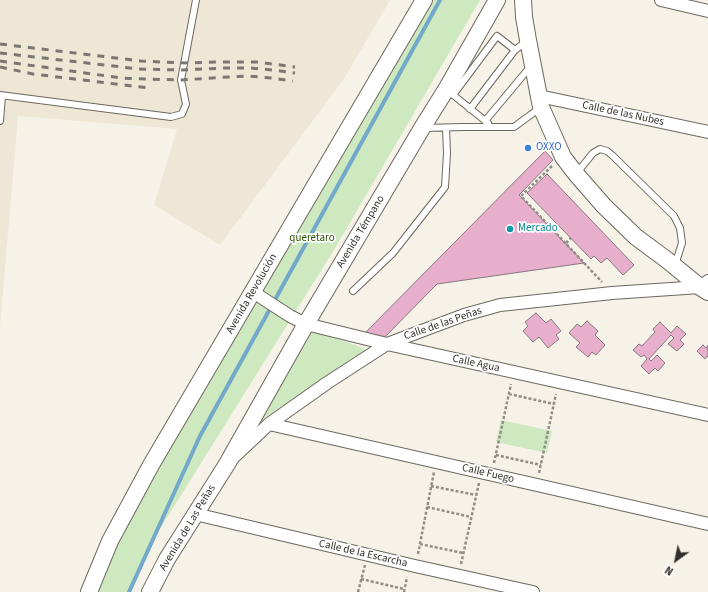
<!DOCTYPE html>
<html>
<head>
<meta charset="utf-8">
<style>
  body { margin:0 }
  #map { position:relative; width:708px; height:592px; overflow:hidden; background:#f7f2e7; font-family:"Source Sans 3",sans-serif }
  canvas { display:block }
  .north { position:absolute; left:656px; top:540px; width:40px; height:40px; -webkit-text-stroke:3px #fff; paint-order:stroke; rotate:213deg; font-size:11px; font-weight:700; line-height:16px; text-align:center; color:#312f2b }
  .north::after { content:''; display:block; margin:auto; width:14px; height:18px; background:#312f2b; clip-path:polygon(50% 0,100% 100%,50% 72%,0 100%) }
</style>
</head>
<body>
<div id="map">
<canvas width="708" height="592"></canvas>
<div class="north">N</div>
</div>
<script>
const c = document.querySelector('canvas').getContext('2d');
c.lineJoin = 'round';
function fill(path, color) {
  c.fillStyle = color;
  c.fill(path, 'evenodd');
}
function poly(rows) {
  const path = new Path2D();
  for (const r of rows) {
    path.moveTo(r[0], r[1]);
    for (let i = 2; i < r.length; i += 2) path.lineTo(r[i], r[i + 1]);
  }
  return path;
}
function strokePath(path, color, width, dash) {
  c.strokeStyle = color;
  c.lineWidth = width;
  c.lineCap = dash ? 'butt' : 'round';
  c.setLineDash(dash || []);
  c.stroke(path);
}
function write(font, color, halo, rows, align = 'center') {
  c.font = font + ' "Source Sans 3",sans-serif';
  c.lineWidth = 3.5;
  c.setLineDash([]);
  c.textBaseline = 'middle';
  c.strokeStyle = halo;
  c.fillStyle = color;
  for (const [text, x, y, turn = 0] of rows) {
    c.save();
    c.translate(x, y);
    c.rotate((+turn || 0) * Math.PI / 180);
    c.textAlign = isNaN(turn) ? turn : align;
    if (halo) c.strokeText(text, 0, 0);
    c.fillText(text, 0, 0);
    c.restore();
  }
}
fill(poly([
  [0,0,390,0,344,79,220,245,154,205,177,129,18,116,0,327]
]), '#efe7d5');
fill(poly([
  [424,0,480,0,334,250,150,545,131,592,90,592,200,381],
  [305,328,355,345,368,350,354,357,266,417,245,437],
  [501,420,552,431,547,453,496,442]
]), '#cee8bf');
strokePath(poly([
  [129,592,200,436,440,0]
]), '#72a9ca', 4);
const building = poly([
  [545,151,553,160,519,195,584,263,437,284,380,342,361,337,545,151],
  [547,174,634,265,623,275,607,258,601,263,594,256,591,259,527,193,547,174],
  [536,313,546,323,551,319,561,331,556,335,559,339,548,348,539,337,533,342,523,331,528,326,525,322,536,313],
  [587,321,598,331,595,335,605,345,596,355,592,352,588,357,576,347,580,343,569,333,577,324,581,327,587,321],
  [660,322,671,333,677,326,686,334,680,340,684,344,677,351,668,344,674,338,671,335,649,359,651,361,657,355,665,363,658,371,655,368,649,374,641,366,647,359,644,355,641,357,633,350,639,344,642,346,655,332,653,329,660,322],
  [703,345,706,348,708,345,708,357,707,356,705,359,697,351,703,345]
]);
fill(building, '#e8afcc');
strokePath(building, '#84797f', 1);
const lane = poly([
  [452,94,488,123],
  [0,95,171,117,182,114,186,104,181,80,196,0],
  [453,95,497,36,515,50],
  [470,109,515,50,527,41],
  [0,121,2,96],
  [485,121,530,67],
  [423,128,463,127,514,127,540,108],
  [576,174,593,153,600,149,607,151,613,156,674,216,680,228,682,243,675,265],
  [353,291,393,253,445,187,447,153,446,128]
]);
const street = poly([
  [661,0,708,11],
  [539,96,708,132],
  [253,292,290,316,306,324,387,344,708,415],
  [269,424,708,524],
  [235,456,269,424,327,383,387,344,464,315,500,305,612,293,700,287,708,281],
  [195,514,415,566,533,592]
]);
const secondary = poly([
  [523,0,524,17,528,40,541,107,563,157,576,174,604,206,636,237,667,260,700,287,708,292],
  [89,592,110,541,151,465,424,0],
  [150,592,167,559,227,464,306,324,422,128,447,88,497,0]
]);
strokePath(lane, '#6d685f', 8);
strokePath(street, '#6d685f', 14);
strokePath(secondary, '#6d685f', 18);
strokePath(poly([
  [552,166,521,196,602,282],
  [566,243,571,238],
  [509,394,554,404],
  [496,455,541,465],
  [494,463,511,384],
  [539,473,556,394],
  [431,486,476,495],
  [427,507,471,517],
  [420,544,463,553],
  [418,554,434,472],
  [461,564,479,483],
  [361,579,404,589],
  [358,592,365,565],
  [404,592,407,577]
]), '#918e87', 2.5, [3, 2]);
strokePath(lane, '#fff', 6);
strokePath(street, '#fff', 12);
strokePath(secondary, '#fff', 16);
strokePath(poly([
  [0,44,141,61,184,63,214,62,257,62,295,67],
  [0,53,139,69,180,70,225,68,251,68,273,70,295,73],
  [0,61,121,78,145,79,181,80,228,77,249,76,271,78,293,81],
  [0,67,33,74,149,88]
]), '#7a7771', 3, [7, 7]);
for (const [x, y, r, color] of [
  [528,148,4,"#3f7fe0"],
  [510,229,4,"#0f9aa8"]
]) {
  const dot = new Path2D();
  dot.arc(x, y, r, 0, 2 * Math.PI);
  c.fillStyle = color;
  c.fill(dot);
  strokePath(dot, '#fff', 1.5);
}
write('11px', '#312f2b', '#fff', [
  ["Calle de las Nubes",623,114,12],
  ["Avenida Témpano",361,232,-59],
  ["Avenida Revolución",252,294,-60],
  ["Calle de las Peñas",443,324,-19],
  ["Calle Agua",476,364,12],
  ["Calle Fuego",488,474,13],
  ["Avenida de Las Peñas",188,528,-59],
  ["Calle de la Escarcha",363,554,13]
]);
write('11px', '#366cbe', '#fff', [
  ["OXXO",536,148]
], 'left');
write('11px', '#0d838f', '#fff', [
  ["Mercado",518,229]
], 'left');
write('11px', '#2c5109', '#fff', [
  ["queretaro",312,239]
]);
</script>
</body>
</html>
